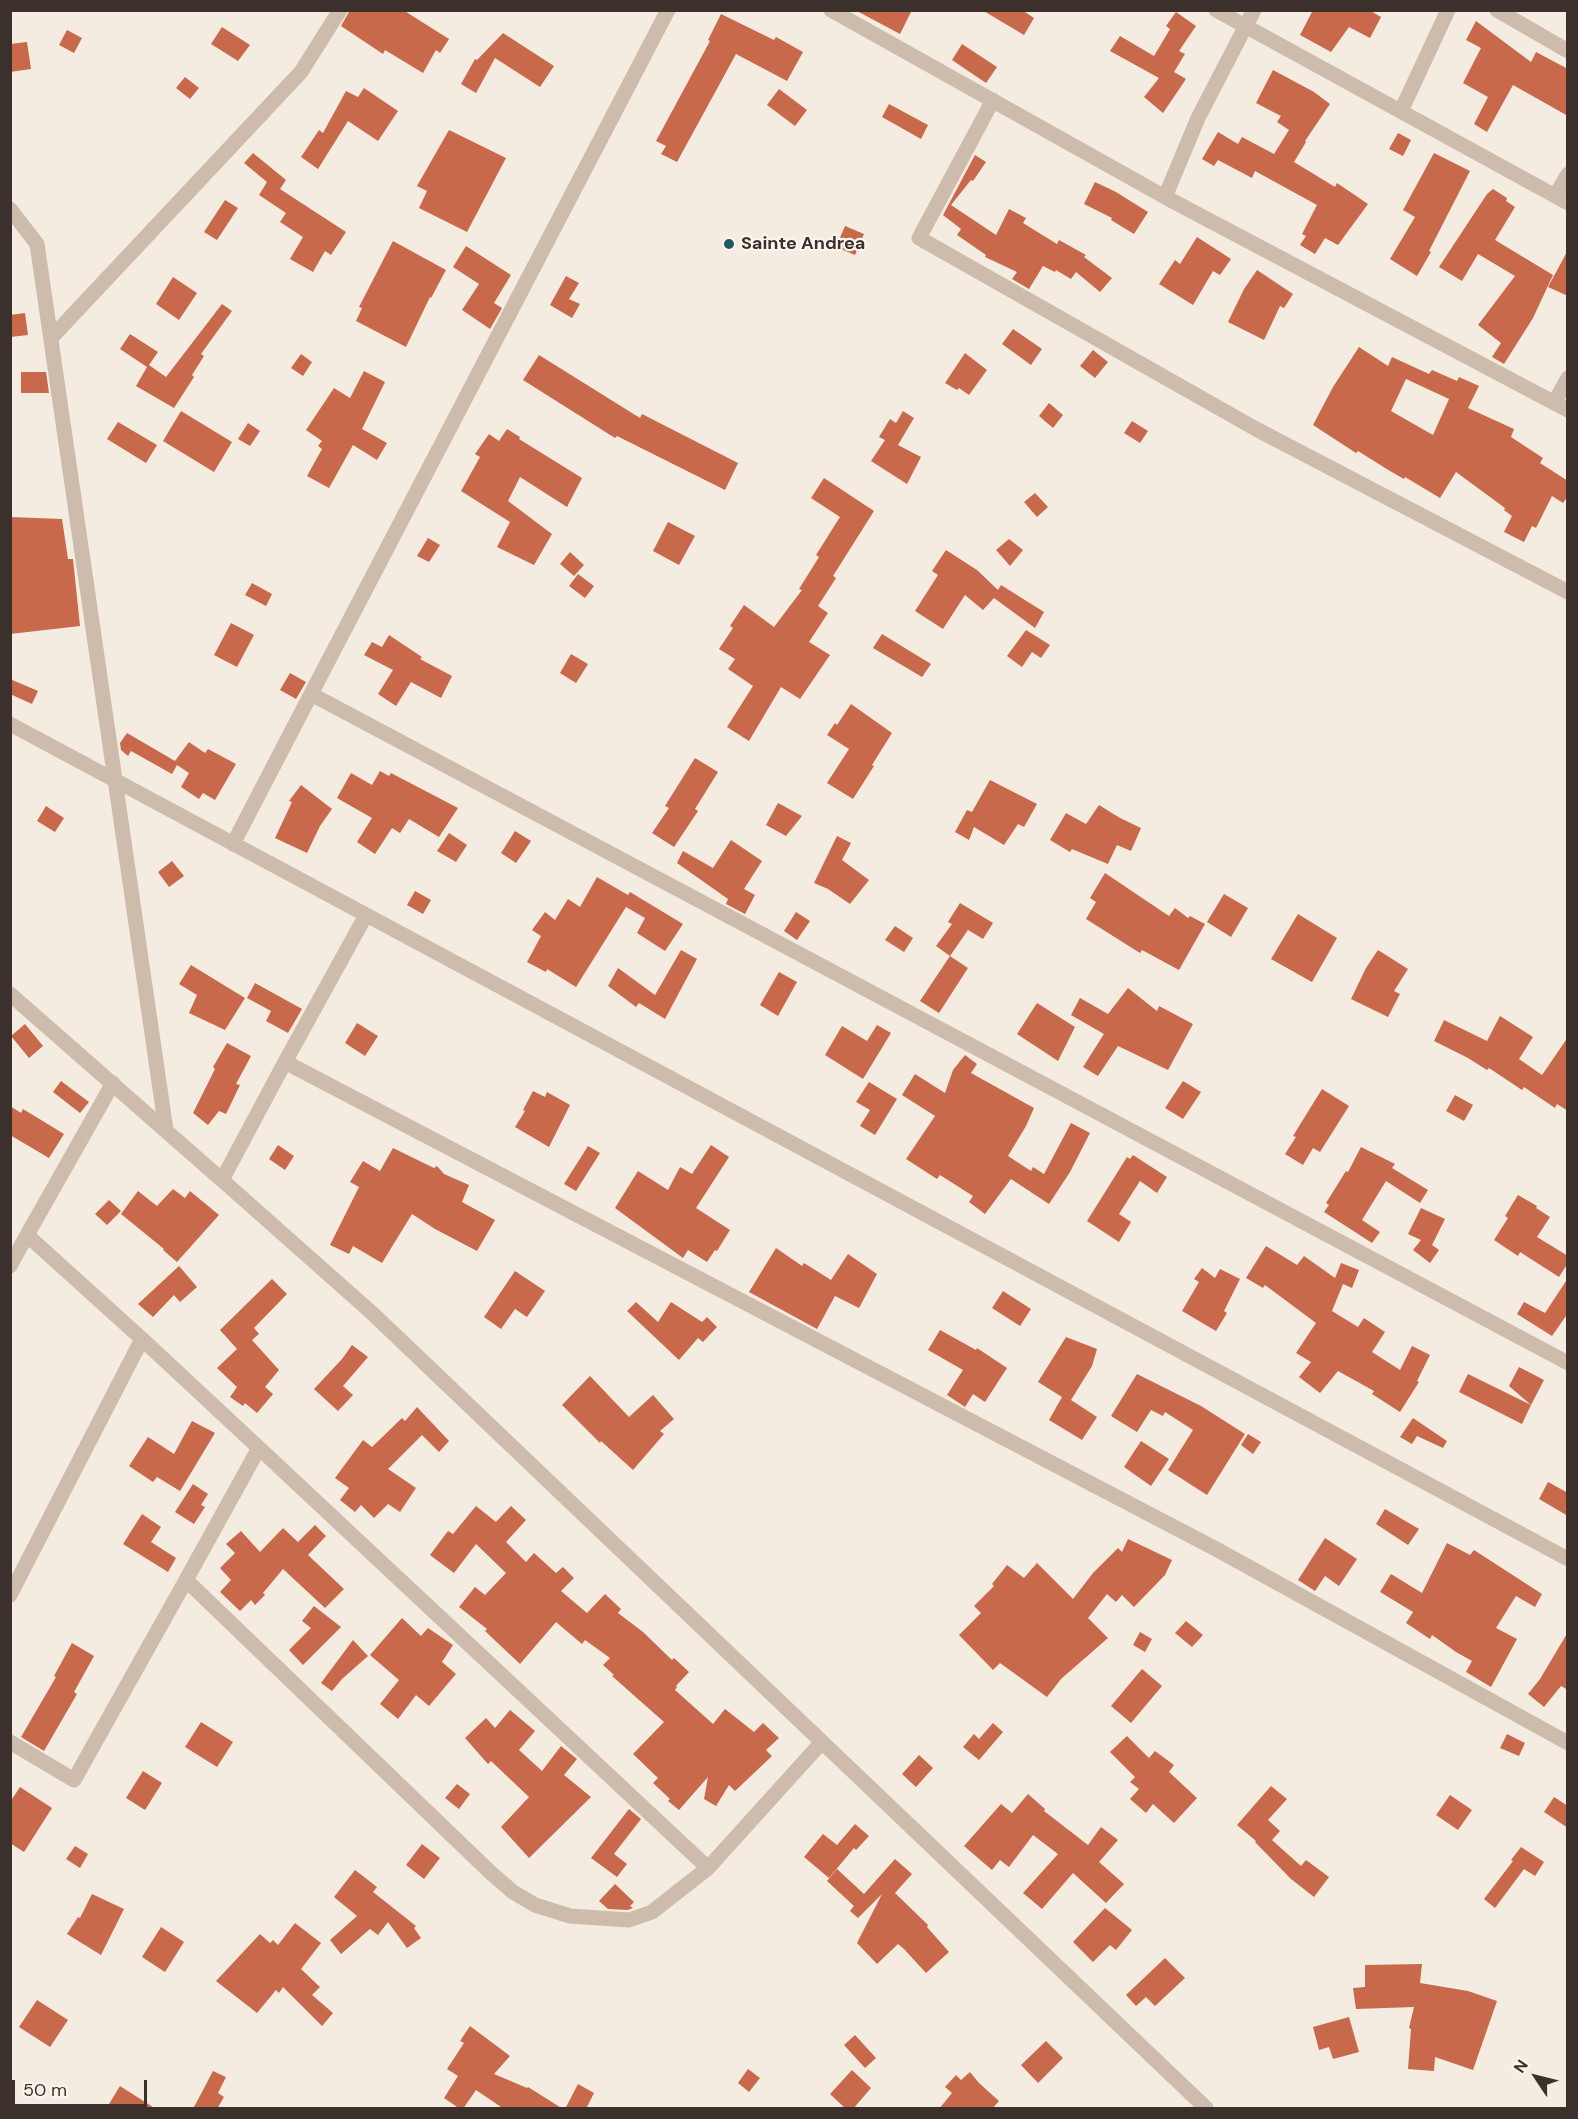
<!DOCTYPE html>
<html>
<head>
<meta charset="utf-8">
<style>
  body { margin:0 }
  #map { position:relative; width:1578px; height:2119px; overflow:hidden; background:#f4ebe1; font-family:"DM Sans",sans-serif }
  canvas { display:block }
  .frame { position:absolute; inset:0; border:12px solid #3b302b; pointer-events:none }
  .north { position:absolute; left:1506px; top:2047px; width:60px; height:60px; -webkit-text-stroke:4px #fbf5ee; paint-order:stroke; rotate:305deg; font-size:16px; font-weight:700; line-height:24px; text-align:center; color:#3b302b }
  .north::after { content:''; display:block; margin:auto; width:21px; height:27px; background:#3b302b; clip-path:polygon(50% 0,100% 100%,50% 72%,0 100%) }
  .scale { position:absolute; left:12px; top:2080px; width:135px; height:27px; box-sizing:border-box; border:3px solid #3b302b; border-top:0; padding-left:8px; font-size:18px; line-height:21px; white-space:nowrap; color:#3b302b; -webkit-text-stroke:4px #fbf5ee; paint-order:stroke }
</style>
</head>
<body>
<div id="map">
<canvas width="1578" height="2119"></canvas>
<div class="frame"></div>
<div class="north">N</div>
<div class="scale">50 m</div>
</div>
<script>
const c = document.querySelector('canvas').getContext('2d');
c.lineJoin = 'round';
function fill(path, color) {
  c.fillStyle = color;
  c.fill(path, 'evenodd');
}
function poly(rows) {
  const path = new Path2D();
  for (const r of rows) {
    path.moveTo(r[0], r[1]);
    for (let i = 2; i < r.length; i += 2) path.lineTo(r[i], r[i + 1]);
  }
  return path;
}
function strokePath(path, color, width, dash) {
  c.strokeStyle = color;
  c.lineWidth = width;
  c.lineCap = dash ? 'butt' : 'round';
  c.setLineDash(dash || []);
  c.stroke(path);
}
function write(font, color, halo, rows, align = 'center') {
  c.font = font + ' "DM Sans",sans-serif';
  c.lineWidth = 4.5;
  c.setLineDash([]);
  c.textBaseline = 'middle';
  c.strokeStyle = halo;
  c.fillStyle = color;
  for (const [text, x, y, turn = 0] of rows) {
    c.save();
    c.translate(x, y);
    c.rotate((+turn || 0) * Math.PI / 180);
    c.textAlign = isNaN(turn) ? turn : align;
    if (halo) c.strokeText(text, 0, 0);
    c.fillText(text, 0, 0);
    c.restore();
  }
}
fill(poly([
  [350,10,403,10,449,39,440,53,436,50,423,73,385,50,383,54,341,26],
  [855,10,912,10,900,34],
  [982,10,1022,10,1034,18,1024,35],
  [1313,10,1369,10,1381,17,1370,38,1349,27,1331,52,1300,35],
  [1176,12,1196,26,1179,51,1185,54,1174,72,1186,79,1163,113,1144,97,1159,78,1110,51,1120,36,1154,56,1170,29,1166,26],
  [721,14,774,40,776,37,803,52,787,81,736,54,677,162,661,154,666,146,656,141,710,41,708,40],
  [1476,21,1531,62,1536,52,1568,69,1568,116,1513,85,1487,132,1474,124,1488,97,1463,83,1481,48,1466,40],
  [222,27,250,45,238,61,211,44],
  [67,30,82,38,74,53,59,45],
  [503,33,554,66,540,87,495,58,476,93,461,84,475,59,477,60],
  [27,42,31,69,10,72,10,44],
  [962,44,997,67,986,83,952,60],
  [1273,70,1314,92,1330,104,1305,141,1306,142,1294,162,1335,187,1337,183,1368,204,1338,245,1325,238,1315,254,1300,245,1306,236,1302,234,1317,205,1255,171,1252,178,1218,160,1214,166,1202,159,1218,132,1238,144,1242,137,1274,154,1289,130,1277,122,1281,116,1256,103],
  [185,77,199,88,190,99,176,88],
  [364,88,398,111,378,141,348,121,318,169,301,157,319,130,323,133,346,91,358,97],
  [779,89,807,110,795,126,767,105],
  [889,104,928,125,921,139,882,117],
  [449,130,506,158,467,232,419,208,427,191,417,186],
  [1398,133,1411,140,1403,156,1389,149],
  [253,153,286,180,280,189,346,232,331,255,325,251,313,272,290,259,303,237,280,222,286,213,259,195,267,182,244,163],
  [1434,153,1470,171,1429,251,1431,252,1417,276,1390,259,1415,217,1403,210],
  [975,155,986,162,973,181,971,180,951,205,996,235,1009,209,1026,218,1023,223,1057,244,1059,240,1086,255,1084,257,1112,278,1100,292,1076,272,1071,279,1056,270,1055,272,1043,266,1029,289,1012,279,1017,272,985,257,986,255,957,235,961,229,943,215],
  [1095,182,1116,192,1148,212,1134,234,1111,220,1112,218,1084,204],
  [1493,189,1507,198,1506,201,1515,207,1495,240,1553,275,1533,318,1504,364,1492,357,1501,343,1478,325,1515,276,1478,254,1462,281,1439,267,1487,194],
  [225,200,238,208,217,240,204,232],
  [845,226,864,234,855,255,836,247],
  [1197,237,1231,259,1220,275,1213,271,1193,305,1159,284,1175,260,1180,264],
  [393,241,446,270,431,298,430,297,406,347,356,321,362,308,359,307],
  [466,246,511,275,494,303,502,308,490,329,462,310,479,284,453,267],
  [1568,250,1568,296,1548,287],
  [1257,270,1293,294,1284,308,1280,306,1264,340,1228,322,1244,289],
  [566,276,579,283,569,299,580,304,572,318,550,305],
  [173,277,197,293,179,320,156,304],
  [222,304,232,311,201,354,204,356,192,375,194,377,174,408,136,386,147,367,120,349,130,334,158,352,149,365,166,377],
  [25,313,28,335,10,337,10,315],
  [1013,329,1042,349,1031,365,1002,344],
  [1359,347,1388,366,1392,357,1429,374,1432,370,1457,381,1459,377,1479,386,1468,408,1514,429,1511,437,1543,458,1540,463,1568,481,1568,496,1563,503,1552,496,1536,528,1532,526,1524,542,1504,532,1512,516,1504,510,1505,508,1456,472,1440,498,1405,477,1404,479,1390,471,1358,451,1356,453,1313,425,1333,387],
  [1406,379,1449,399,1433,435,1391,411],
  [1093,350,1108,362,1095,378,1080,366],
  [965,353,987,370,969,395,959,388,957,390,945,383],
  [301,354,312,362,303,376,291,368],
  [539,355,640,418,642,414,738,463,725,490,617,436,615,438,523,380],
  [364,371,385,382,362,429,387,443,377,460,353,445,329,488,307,476,322,449,318,446,322,441,306,430,334,388,350,398],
  [21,372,46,372,49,393,21,393],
  [1049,403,1063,415,1053,428,1039,416],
  [181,411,232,442,214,472,163,441],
  [903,411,914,418,898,445,921,457,907,484,871,461,885,440,879,437,890,419,896,423],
  [1132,421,1148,431,1140,443,1124,433],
  [118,422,157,445,146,463,107,439],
  [248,423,260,431,250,446,238,439],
  [507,429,520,437,519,439,582,478,567,507,520,477,508,501,552,534,534,565,497,547,510,522,461,491,480,457,475,454,489,434,499,441],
  [824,478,874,511,833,576,836,578,818,606,828,613,809,642,830,655,800,699,781,687,749,741,727,727,753,686,728,669,735,659,719,649,733,628,730,626,744,605,774,627,802,590,799,589,819,557,816,555,840,517,811,498],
  [1035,493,1048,507,1037,517,1024,502],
  [10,517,62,519,68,559,73,559,80,626,10,634],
  [668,522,695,536,679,565,653,551],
  [428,538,440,545,429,562,417,556],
  [1009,539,1023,550,1010,566,996,550],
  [946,550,977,570,998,590,1001,585,1044,612,1035,628,994,598,983,610,965,595,943,629,915,611,938,575,932,571],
  [570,552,584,565,574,576,560,564],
  [578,574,594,586,585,598,569,586],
  [252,583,272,594,266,606,245,595],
  [231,623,254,635,237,667,214,655],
  [1026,630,1050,645,1041,658,1032,652,1022,667,1007,656],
  [882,634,931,664,922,677,873,648],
  [389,635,422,657,420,659,452,676,441,698,411,682,396,706,378,694,393,670,364,655,372,642,382,647],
  [571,654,588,664,576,683,560,673],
  [290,673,306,682,296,699,280,690],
  [10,679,38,691,32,704,10,694],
  [851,704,892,733,872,765,874,766,853,799,827,783,849,749,827,735,835,723,837,725],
  [127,733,175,761,189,742,205,753,208,749,236,764,215,800,203,793,199,799,181,787,189,773,177,765,172,774,131,751,128,756,121,750,120,743],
  [695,758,718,772,695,809,698,811,674,847,652,833,669,808,665,806],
  [380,771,389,776,391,773,458,808,439,837,409,819,400,833,392,828,375,854,357,842,372,818,337,798,351,773,372,785],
  [990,780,1037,804,1024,827,1018,824,1004,845,974,827,969,840,955,832,967,810,972,812],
  [301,785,332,809,320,826,307,853,275,838,292,802,289,801],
  [778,803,802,816,786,836,766,825],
  [1099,805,1120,818,1141,828,1131,851,1117,845,1108,864,1072,849,1070,852,1050,840,1066,813,1086,824],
  [46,806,64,818,55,832,37,821],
  [515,831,531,841,516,863,501,853],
  [449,833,467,845,456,862,437,851],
  [837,836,851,843,842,860,869,880,850,904,828,889,814,883],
  [731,840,762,861,744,889,755,895,745,914,726,904,728,899,677,863,683,851,713,868],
  [172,861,184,876,169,887,158,872],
  [1105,873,1169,916,1175,908,1188,918,1190,916,1205,924,1179,970,1142,950,1140,953,1086,919,1096,902,1090,898],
  [597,877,628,895,630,892,683,924,665,951,637,933,645,918,626,907,576,987,547,969,546,972,527,962,541,936,532,930,545,912,555,920,568,899,580,907],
  [415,891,431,900,423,914,407,905],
  [1224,894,1248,908,1231,937,1207,922],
  [960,903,993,923,983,939,968,930,950,956,936,946,952,924,948,922],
  [796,912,810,921,797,940,784,931],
  [1298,914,1337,938,1312,982,1271,959],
  [895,926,913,938,904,952,885,940],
  [681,950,697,959,665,1019,639,1003,636,1007,608,986,618,968,655,995],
  [1378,950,1408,969,1394,991,1400,994,1388,1017,1351,999,1366,968],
  [950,956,968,968,939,1013,920,1001],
  [191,965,245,998,225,1030,189,1013,197,995,179,984],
  [779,972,797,982,778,1016,760,1005],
  [255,983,302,1009,288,1033,266,1021,271,1011,247,998],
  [1128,988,1157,1011,1159,1006,1193,1024,1168,1070,1118,1046,1098,1076,1083,1067,1104,1034,1071,1015,1080,998,1108,1014],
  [1037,1003,1075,1027,1058,1061,1017,1034],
  [1500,1016,1533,1037,1519,1059,1542,1075,1568,1037,1568,1111,1557,1104,1555,1108,1524,1087,1522,1090,1489,1068,1487,1070,1468,1058,1434,1041,1444,1020,1487,1041],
  [357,1023,378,1036,365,1056,345,1043],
  [25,1024,43,1046,29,1058,11,1036],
  [877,1025,891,1033,863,1079,825,1055,842,1026,867,1041],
  [227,1043,251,1056,236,1084,240,1085,226,1114,219,1111,208,1125,193,1113,215,1069,213,1067],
  [965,1055,977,1064,971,1073,1034,1108,1026,1126,1008,1156,1031,1171,1033,1167,1044,1174,1071,1123,1090,1133,1070,1172,1049,1204,1011,1179,985,1214,969,1202,973,1196,940,1175,937,1179,906,1159,935,1116,902,1095,915,1074,945,1093,953,1070],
  [61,1081,89,1102,80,1113,53,1092],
  [1183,1081,1201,1092,1183,1119,1165,1108],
  [869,1082,897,1099,875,1135,860,1126,870,1110,856,1102],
  [1322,1089,1349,1106,1320,1152,1313,1148,1303,1165,1285,1154,1296,1137,1293,1136],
  [533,1091,545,1097,547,1092,570,1105,549,1147,515,1127,525,1111,523,1110],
  [1455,1095,1473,1105,1464,1121,1446,1111],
  [10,1106,21,1113,23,1109,64,1134,49,1158,10,1135],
  [278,1145,294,1156,285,1170,269,1159],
  [711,1145,729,1157,696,1208,730,1230,717,1251,715,1250,707,1262,688,1250,683,1258,615,1208,638,1171,668,1190,680,1167,692,1174],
  [588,1146,600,1153,576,1191,564,1184],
  [1361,1147,1395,1164,1392,1168,1428,1190,1420,1203,1386,1181,1362,1220,1380,1232,1372,1243,1324,1212,1329,1205,1326,1203,1346,1171,1348,1172],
  [393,1148,434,1168,437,1166,444,1174,469,1185,462,1202,495,1220,477,1251,435,1229,412,1214,382,1263,353,1246,349,1254,330,1245,359,1187,350,1182,363,1161,380,1171],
  [1133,1155,1167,1177,1157,1193,1140,1181,1119,1214,1131,1222,1119,1242,1087,1221,1127,1157,1130,1159],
  [173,1189,185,1198,190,1191,219,1215,177,1262,163,1250,164,1249,121,1214,138,1191,157,1206],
  [1518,1195,1537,1206,1536,1208,1550,1217,1537,1237,1568,1256,1568,1263,1559,1277,1520,1252,1518,1256,1494,1240,1508,1218,1505,1216],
  [109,1200,121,1211,107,1225,95,1214],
  [1421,1208,1445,1219,1432,1245,1439,1250,1430,1263,1413,1250,1421,1240,1408,1234],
  [1266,1246,1297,1265,1304,1256,1335,1278,1341,1263,1359,1270,1352,1288,1343,1284,1332,1311,1358,1327,1364,1318,1385,1332,1372,1352,1400,1370,1412,1346,1430,1355,1417,1381,1419,1382,1400,1412,1372,1394,1374,1391,1338,1371,1320,1393,1299,1377,1311,1362,1296,1353,1316,1323,1265,1285,1263,1288,1246,1278],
  [776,1248,802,1266,804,1263,831,1280,848,1254,877,1274,859,1308,835,1296,817,1329,749,1292],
  [179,1266,197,1287,180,1302,174,1295,153,1317,138,1304],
  [1202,1268,1215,1278,1220,1269,1240,1279,1224,1311,1227,1313,1216,1331,1182,1311,1199,1282,1194,1279],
  [515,1271,545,1291,527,1317,515,1309,501,1329,484,1317],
  [1568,1278,1568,1313,1552,1336,1517,1314,1524,1302,1545,1313],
  [272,1279,287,1294,254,1328,259,1334,252,1340,279,1370,265,1387,273,1394,257,1413,245,1403,243,1406,230,1397,237,1387,217,1368,237,1349,220,1330],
  [1003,1291,1031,1309,1020,1326,992,1308],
  [636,1302,658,1322,671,1302,702,1322,707,1317,717,1327,703,1342,698,1338,679,1360,627,1311],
  [940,1330,976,1350,977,1348,1007,1368,985,1402,973,1394,965,1407,947,1395,963,1370,928,1350],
  [1066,1337,1097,1349,1092,1366,1071,1400,1097,1417,1082,1440,1049,1420,1062,1397,1038,1382],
  [352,1345,368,1357,343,1386,353,1395,338,1411,314,1389,342,1359],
  [1519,1367,1544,1380,1531,1405,1509,1386],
  [1137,1374,1201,1406,1245,1434,1207,1495,1168,1470,1193,1430,1165,1412,1163,1416,1151,1410,1137,1432,1111,1416],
  [1468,1374,1531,1405,1522,1424,1459,1392],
  [590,1376,629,1417,653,1395,674,1419,660,1431,664,1434,633,1470,601,1441,600,1443,562,1405],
  [417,1407,449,1441,439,1452,422,1435,388,1469,416,1488,400,1512,388,1504,374,1518,361,1505,355,1512,340,1500,349,1488,335,1478,363,1440,372,1447,402,1418,405,1421],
  [1413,1418,1447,1441,1443,1448,1417,1436,1412,1444,1400,1437],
  [192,1421,215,1433,180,1491,157,1477,153,1482,129,1466,148,1437,174,1454],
  [1248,1434,1261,1442,1253,1454,1241,1445],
  [1141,1441,1169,1459,1151,1486,1124,1467],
  [1548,1482,1568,1493,1568,1516,1539,1499],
  [193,1484,208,1494,201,1505,205,1507,194,1524,175,1512],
  [476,1506,496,1522,511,1506,526,1520,506,1542,526,1562,534,1553,556,1573,563,1567,574,1578,561,1591,587,1613,605,1594,621,1609,618,1613,643,1632,672,1660,674,1658,689,1672,676,1686,677,1687,675,1690,713,1724,725,1709,754,1732,763,1723,779,1738,766,1750,772,1756,735,1791,729,1785,716,1806,704,1799,708,1777,679,1810,668,1801,670,1799,653,1783,658,1778,633,1754,664,1722,612,1676,614,1675,603,1665,610,1658,585,1640,582,1644,556,1622,520,1664,485,1631,487,1629,459,1607,475,1587,485,1595,506,1573,476,1544,454,1573,430,1555,448,1531,453,1534],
  [1385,1509,1419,1529,1408,1545,1376,1524],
  [142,1514,161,1527,151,1542,176,1558,168,1572,123,1544],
  [315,1525,326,1536,308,1555,344,1589,325,1608,283,1569,263,1593,265,1595,255,1605,251,1600,240,1611,220,1592,231,1580,220,1568,235,1553,226,1544,241,1531,260,1552,283,1528,298,1542],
  [1325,1538,1357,1559,1339,1586,1325,1576,1315,1591,1298,1580],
  [1128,1539,1172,1560,1165,1575,1134,1607,1122,1595,1116,1602,1107,1594,1088,1618,1108,1638,1061,1679,1047,1697,1000,1663,993,1670,959,1635,981,1613,974,1606,994,1586,992,1584,1007,1565,1024,1578,1037,1563,1073,1599,1093,1573,1118,1548,1122,1552],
  [1447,1543,1470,1555,1474,1550,1542,1594,1535,1607,1516,1596,1496,1628,1517,1639,1491,1687,1466,1672,1472,1661,1456,1652,1432,1635,1430,1639,1406,1623,1413,1612,1380,1592,1391,1574,1422,1593],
  [314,1606,341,1627,303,1665,289,1650,311,1628,302,1621],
  [402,1618,421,1636,428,1628,453,1645,442,1662,456,1674,429,1706,416,1695,398,1719,380,1704,399,1680,370,1655],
  [1186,1621,1203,1635,1192,1647,1175,1633],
  [1140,1632,1152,1639,1145,1652,1133,1645],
  [1568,1632,1568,1690,1561,1686,1544,1707,1528,1694,1540,1679],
  [353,1640,368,1656,342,1679,332,1691,321,1683],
  [72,1643,94,1656,74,1692,77,1694,44,1751,21,1737,56,1677,54,1676],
  [1142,1669,1162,1686,1131,1723,1111,1706],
  [510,1710,535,1731,519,1750,542,1771,561,1746,577,1759,564,1775,591,1797,529,1858,501,1827,529,1797,491,1761,488,1764,465,1738,486,1718,495,1728],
  [201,1722,233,1742,217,1767,185,1747],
  [993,1723,1003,1732,979,1760,963,1747,974,1734,979,1739],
  [1507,1734,1525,1743,1519,1756,1500,1748],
  [1127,1736,1149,1758,1155,1751,1174,1765,1169,1772,1197,1798,1174,1823,1153,1804,1146,1813,1130,1799,1139,1789,1130,1782,1135,1777,1110,1752],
  [919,1755,933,1768,916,1787,902,1774],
  [143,1771,162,1783,145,1810,126,1798],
  [457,1784,470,1794,459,1809,445,1798],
  [1271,1786,1287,1799,1268,1820,1280,1831,1272,1840,1301,1866,1306,1860,1329,1877,1314,1897,1291,1879,1255,1842,1256,1841,1237,1825],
  [20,1787,52,1808,24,1852,10,1843,10,1802],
  [1028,1794,1045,1809,1044,1811,1088,1845,1101,1827,1118,1840,1099,1862,1124,1884,1106,1903,1073,1873,1042,1909,1023,1893,1058,1854,1033,1835,1009,1867,1000,1860,992,1870,964,1846,1001,1804,1012,1813],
  [1450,1795,1472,1810,1458,1830,1436,1815],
  [1554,1797,1568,1806,1568,1828,1544,1812],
  [629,1809,641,1819,614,1854,627,1864,617,1877,591,1858],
  [855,1824,869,1836,856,1850,854,1848,829,1878,804,1857,823,1834,837,1845],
  [422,1844,440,1858,424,1879,406,1865],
  [75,1846,88,1854,80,1868,66,1859],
  [1521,1847,1544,1862,1535,1876,1524,1869,1495,1908,1484,1899,1513,1861,1511,1860],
  [895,1859,912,1874,895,1893,928,1925,927,1927,949,1952,926,1973,904,1949,898,1944,877,1964,857,1943,882,1894,858,1918,850,1911,854,1906,827,1881,837,1869,864,1894],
  [355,1870,377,1887,373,1892,416,1926,414,1928,421,1938,407,1948,388,1922,378,1935,370,1929,341,1954,330,1940,357,1916,334,1897],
  [615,1884,634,1902,630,1906,633,1908,628,1910,608,1909,599,1901],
  [92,1894,124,1909,101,1955,67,1934,78,1917,80,1918],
  [1105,1908,1132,1930,1116,1950,1110,1945,1093,1962,1073,1942],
  [295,1923,321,1943,301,1969,320,1987,312,1995,333,2013,322,2026,283,1987,279,1993,276,1990,257,2013,216,1981,260,1934,270,1943,273,1940,278,1945],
  [161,1927,184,1942,165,1972,142,1957],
  [1165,1958,1185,1978,1155,2006,1146,1997,1136,2006,1126,1995],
  [1422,1964,1420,1983,1468,1991,1497,2001,1473,2070,1435,2057,1434,2071,1408,2069,1411,2029,1409,2028,1414,2007,1356,2009,1353,1988,1365,1987,1365,1965],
  [37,2000,68,2020,50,2047,19,2027],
  [1349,2017,1359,2052,1333,2059,1329,2047,1319,2050,1313,2027],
  [470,2026,510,2056,494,2074,527,2088,528,2087,563,2109,504,2109,476,2090,463,2109,460,2109,444,2098,458,2076,447,2069,464,2043,460,2041],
  [855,2035,876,2058,865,2068,844,2045],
  [1046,2041,1063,2058,1038,2083,1021,2065],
  [748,2069,760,2078,749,2092,738,2083],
  [852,2070,871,2088,853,2109,846,2109,830,2094],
  [213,2071,226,2077,218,2093,224,2097,217,2109,193,2109],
  [970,2072,979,2083,999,2101,992,2109,939,2109,952,2093,945,2087,956,2075,961,2080],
  [578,2084,594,2093,586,2109,565,2109],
  [120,2086,156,2109,106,2109]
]), '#c8694b');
strokePath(poly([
  [831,10,1165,197,1568,410],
  [1216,10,1568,203],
  [1497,10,1568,51],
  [993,100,919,238,1256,429,1568,592],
  [1401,111,1448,10],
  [1555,196,1568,174],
  [1165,197,1198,118,1254,10],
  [10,209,37,244,166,1130],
  [51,338,301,72,340,10],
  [1554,403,1568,378],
  [311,694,668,10],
  [10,724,1568,1559],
  [233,844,311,694,1568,1363],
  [10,994,222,1180,285,1062,366,915],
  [285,1062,1216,1549,1568,1743],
  [222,1180,372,1313,1206,2108],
  [10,1266,27,1235],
  [142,1339,259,1448,186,1580,491,1873,513,1892,535,1905,570,1916,629,1920,652,1912,708,1868],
  [259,1448,708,1868,822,1742],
  [10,1595,142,1339,27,1235,113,1083],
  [10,1742,74,1780,186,1580]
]), '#cdbbac', 15);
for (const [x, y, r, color] of [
  [729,244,6,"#1f5a5e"]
]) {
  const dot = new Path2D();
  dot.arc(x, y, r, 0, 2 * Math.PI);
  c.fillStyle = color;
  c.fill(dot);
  strokePath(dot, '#fbf5ee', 2);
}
write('bold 18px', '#3b302b', '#fbf5ee', [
  ["Sainte Andrea",741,244]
], 'left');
</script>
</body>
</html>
